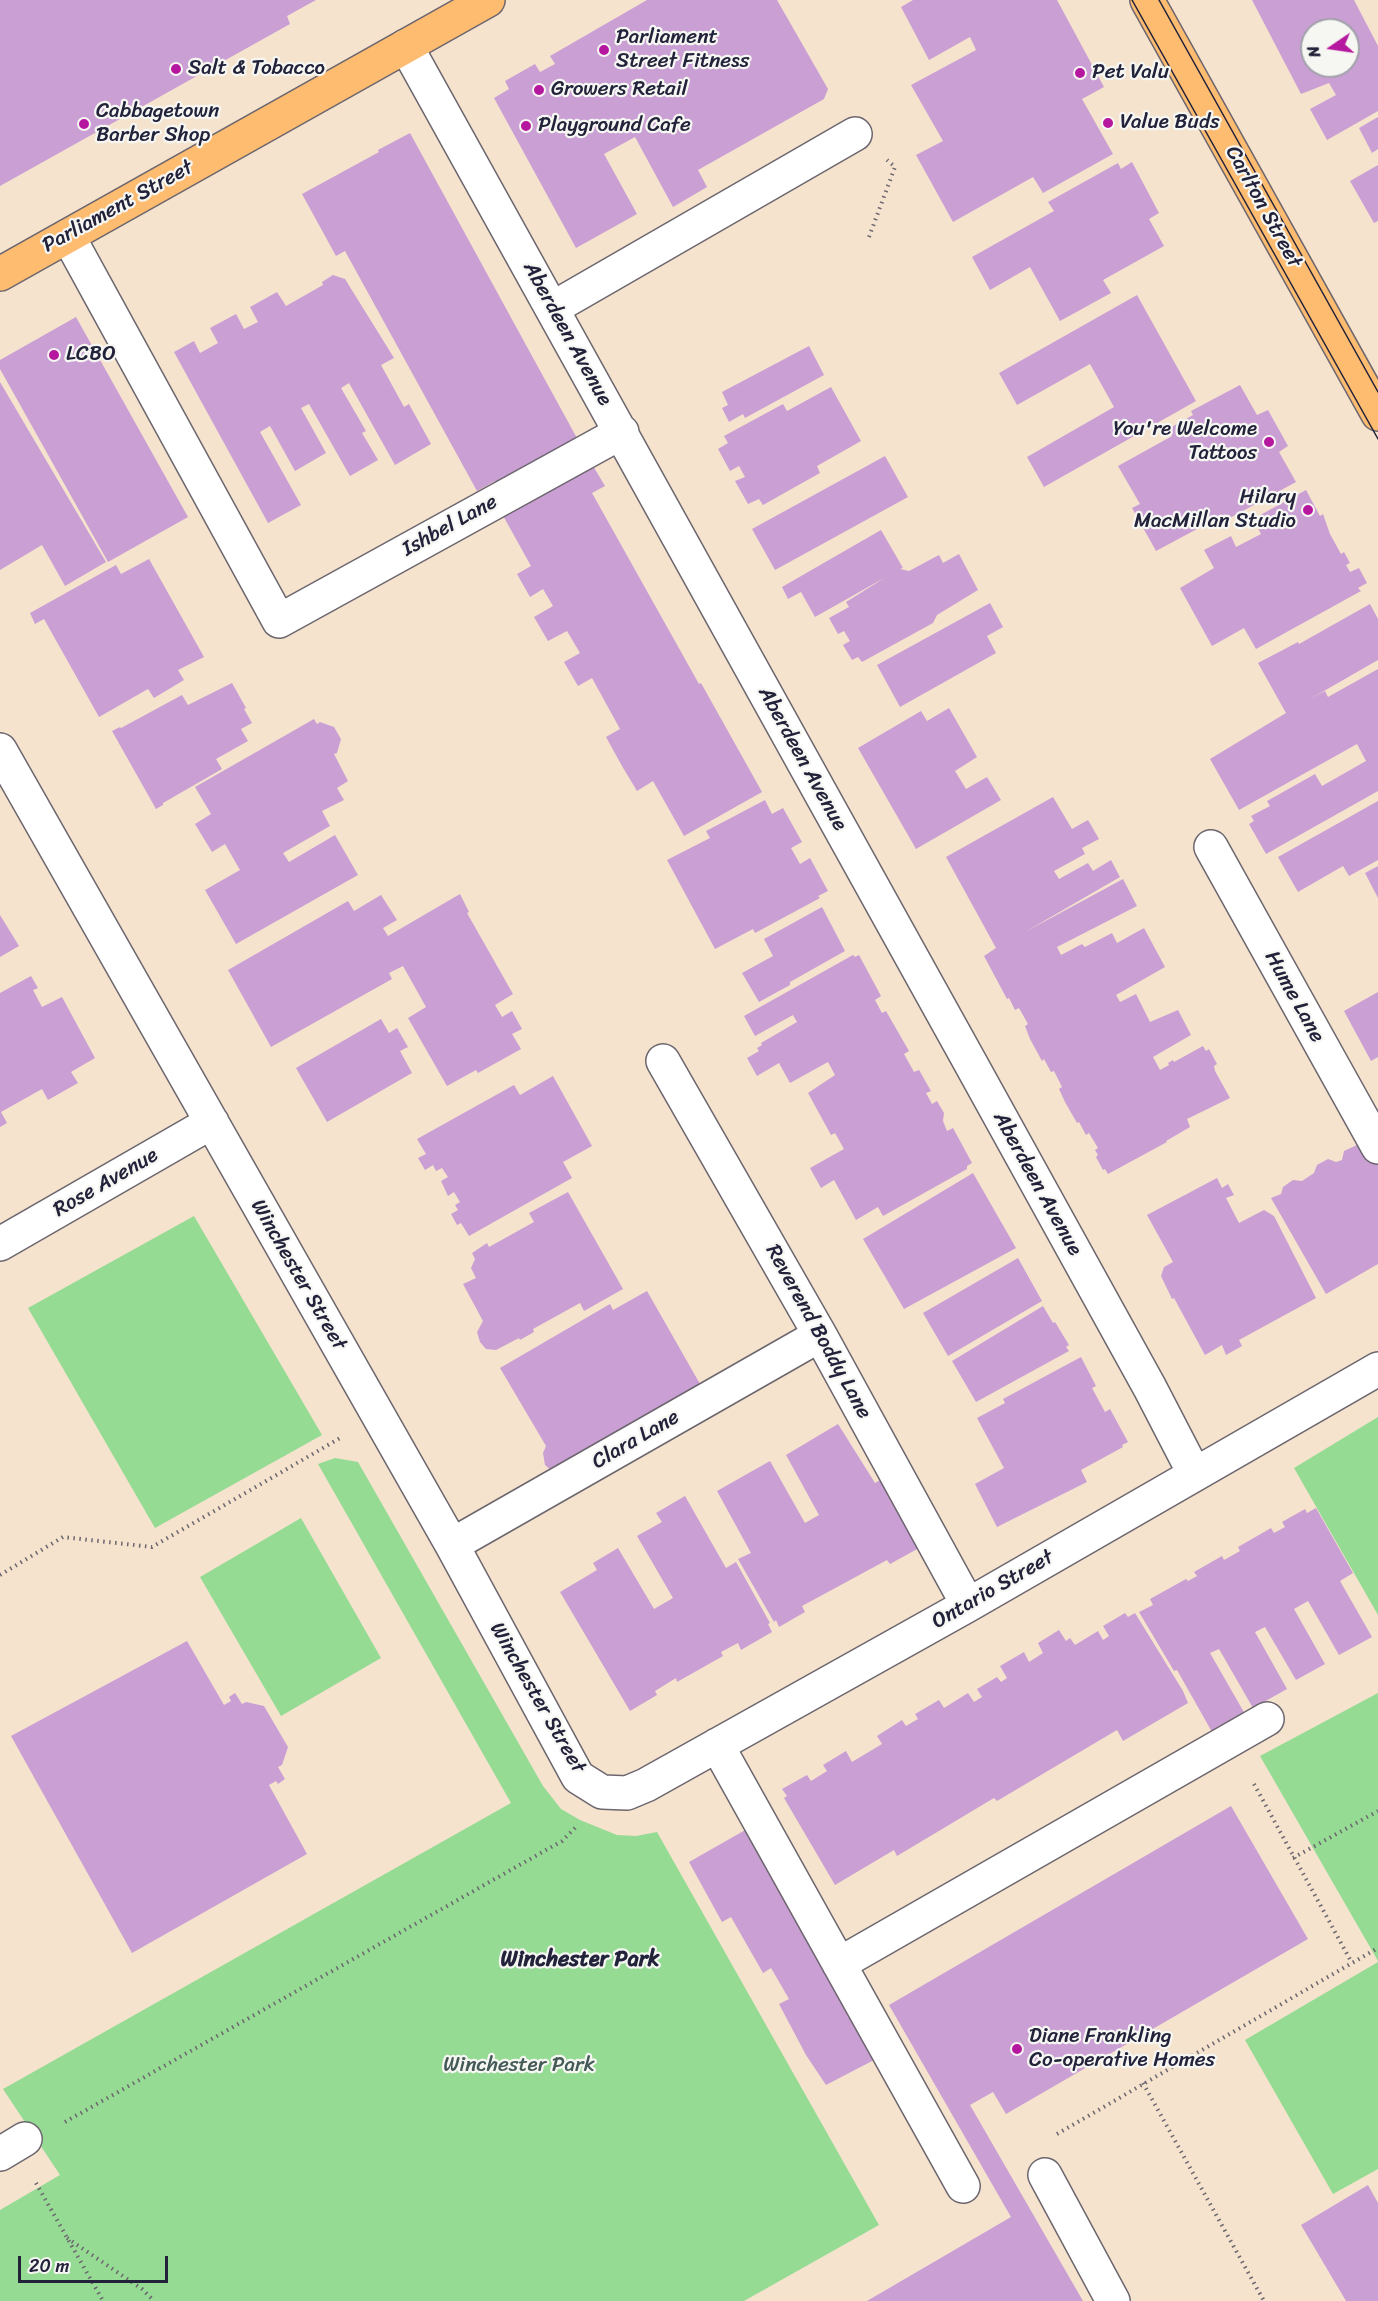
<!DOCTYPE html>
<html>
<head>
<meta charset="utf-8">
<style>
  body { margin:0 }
  #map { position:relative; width:1378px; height:2301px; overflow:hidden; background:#f5e3ce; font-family:Sriracha,sans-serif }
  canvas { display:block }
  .north { position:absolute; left:1300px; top:18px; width:60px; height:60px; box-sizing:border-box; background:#f6f6f2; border:2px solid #a1a1a9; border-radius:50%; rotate:257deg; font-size:16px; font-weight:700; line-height:24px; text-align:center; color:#22223b }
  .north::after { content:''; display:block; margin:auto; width:21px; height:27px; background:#b5179e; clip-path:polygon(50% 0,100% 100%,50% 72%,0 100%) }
  .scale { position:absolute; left:18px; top:2256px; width:150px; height:27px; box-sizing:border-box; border:3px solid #22223b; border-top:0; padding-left:8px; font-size:18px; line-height:21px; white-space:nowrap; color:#22223b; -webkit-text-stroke:4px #f6f6f2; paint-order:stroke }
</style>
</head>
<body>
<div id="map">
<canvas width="1378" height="2301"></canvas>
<div class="north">N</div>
<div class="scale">20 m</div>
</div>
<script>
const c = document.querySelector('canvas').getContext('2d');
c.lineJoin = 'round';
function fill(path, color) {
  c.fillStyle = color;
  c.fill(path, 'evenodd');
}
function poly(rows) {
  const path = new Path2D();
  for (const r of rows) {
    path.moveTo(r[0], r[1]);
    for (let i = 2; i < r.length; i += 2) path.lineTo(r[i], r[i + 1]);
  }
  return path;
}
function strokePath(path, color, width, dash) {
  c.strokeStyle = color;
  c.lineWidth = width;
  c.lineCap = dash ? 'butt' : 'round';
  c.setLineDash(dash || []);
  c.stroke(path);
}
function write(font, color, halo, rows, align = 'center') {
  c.font = font + ' Sriracha,sans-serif';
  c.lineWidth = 4.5;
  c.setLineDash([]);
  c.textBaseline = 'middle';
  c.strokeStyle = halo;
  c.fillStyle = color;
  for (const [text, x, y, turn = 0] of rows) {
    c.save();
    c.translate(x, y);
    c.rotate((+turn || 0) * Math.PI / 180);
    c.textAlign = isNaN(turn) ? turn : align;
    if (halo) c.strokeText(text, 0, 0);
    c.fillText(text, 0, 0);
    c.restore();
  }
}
fill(poly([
  [194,1216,322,1435,155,1528,28,1308],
  [1378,1417,1378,1615,1294,1468],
  [335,1458,358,1462,543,1786,561,1809,580,1820,617,1835,636,1836,657,1832,879,2225,744,2301,0,2301,0,2210,60,2175,3,2089,511,1803,318,1464],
  [301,1518,381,1658,281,1716,200,1577],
  [1378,1693,1378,1961,1260,1756],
  [1378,1962,1378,2169,1333,2194,1245,2040]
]), '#95db94');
fill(poly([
  [0,0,316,0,287,16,290,24,0,186],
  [647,0,777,0,828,89,824,99,698,170,707,187,673,207,635,137,604,154,637,214,576,248,494,98,509,89,505,81,535,64,540,72,555,64,550,56],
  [913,0,1057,0,1104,87,1082,99,1113,154,1043,193,1033,177,953,222,916,155,943,141,911,85,976,50,970,37,929,60,901,7],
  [1252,0,1354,0,1378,46,1378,111,1327,140,1310,109,1336,95,1329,83,1301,94],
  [1312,30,1348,30,1348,66,1312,66],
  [1378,117,1378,149,1372,153,1359,128],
  [410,133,578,440,496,485,495,481,477,491,345,251,336,256,302,194,379,152,378,150],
  [1132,162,1159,213,1149,219,1164,246,1103,280,1111,293,1060,321,1030,267,990,290,972,257,1054,211,1048,202,1118,163,1121,169],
  [1378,165,1378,221,1374,223,1350,181],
  [333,275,345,279,394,358,381,365,404,407,409,404,431,444,395,465,349,383,341,388,366,431,362,433,378,460,350,476,309,404,301,408,326,453,295,471,270,426,260,432,301,505,268,523,174,352,194,341,200,353,218,343,210,328,236,314,244,329,258,322,250,307,277,292,286,306,323,285,322,282],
  [1137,295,1196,401,1044,487,1027,457,1114,407,1090,364,1017,405,999,373],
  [76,317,188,517,108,562,0,369,0,360],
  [809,346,824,375,745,418,743,414,729,422,722,408,728,405,722,392],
  [0,382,106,562,65,586,42,545,0,570],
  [1240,385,1257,415,1268,410,1288,446,1279,452,1296,482,1228,519,1225,514,1156,551,1132,508,1140,504,1118,466,1172,436,1168,429,1193,415,1191,411],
  [831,387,861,441,817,466,820,473,763,505,759,499,748,504,735,481,745,477,739,466,730,471,718,449,728,443,724,436,783,404,787,411],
  [885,456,908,497,775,570,752,529],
  [589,459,605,486,592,493,699,684,701,683,762,792,684,836,653,781,637,791,622,766,606,737,620,729,592,678,578,686,564,662,580,653,567,631,548,641,534,617,553,606,543,589,530,597,517,574,531,566,501,512],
  [1306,490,1320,516,1323,514,1330,534,1341,554,1344,552,1350,563,1346,565,1350,572,1359,568,1367,583,1358,588,1361,591,1256,649,1244,628,1212,646,1180,588,1214,568,1204,550,1231,536,1236,547,1261,534,1253,519],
  [881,530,903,568,900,569,909,571,939,555,943,563,959,554,978,590,937,615,933,623,862,662,858,657,852,660,843,645,850,641,844,631,838,634,829,618,849,607,846,602,886,577,815,617,801,592,788,599,782,587],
  [149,559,204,657,178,670,184,680,154,698,148,689,99,717,44,619,35,624,30,613,116,565,121,574],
  [990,603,1003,627,987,636,996,653,900,707,877,665],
  [1370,604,1378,619,1378,660,1310,699,1325,691,1328,697,1378,669,1378,791,1266,854,1249,824,1254,821,1251,816,1270,806,1267,801,1315,774,1322,786,1366,761,1357,744,1239,810,1210,759,1286,713,1258,663,1298,642,1299,644],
  [232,683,246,708,244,709,252,723,241,729,248,741,216,759,222,769,163,803,163,805,156,809,112,731,120,727,121,728,182,695,188,705],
  [949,708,977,757,955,771,966,789,987,777,1001,800,916,849,858,748,921,711,927,721],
  [314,719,317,724,320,722,334,727,341,739,337,753,334,754,348,781,337,788,344,800,322,811,330,826,283,853,289,862,335,835,358,875,236,944,205,890,240,870,225,844,212,852,195,824,211,814,195,787],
  [1053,797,1072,829,1088,820,1099,839,1082,848,1085,854,1054,871,1059,879,1088,863,1093,871,1111,860,1120,877,1025,932,1123,879,1137,906,1057,947,1061,955,1082,944,1085,947,1112,933,1117,943,1144,928,1165,967,1116,995,1120,1002,1136,994,1150,1022,1178,1010,1191,1035,1153,1057,1160,1070,1169,1065,1168,1063,1173,1060,1174,1062,1203,1046,1206,1051,1209,1049,1217,1064,1214,1066,1215,1071,1230,1098,1187,1119,1190,1127,1166,1141,1167,1142,1108,1174,1105,1169,1103,1170,1096,1157,1098,1155,1095,1150,1098,1148,1089,1133,1086,1135,1079,1122,1077,1123,1065,1102,1059,1089,1062,1087,1054,1071,1051,1072,1044,1059,1042,1061,1030,1039,1025,1026,1028,1024,1019,1008,1015,1010,1009,998,1007,999,984,956,996,948,946,857],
  [765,800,772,814,783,808,802,842,791,848,800,864,810,858,828,891,818,896,820,898,755,933,753,929,715,949,667,860,710,838,706,831],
  [1378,801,1378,860,1349,876,1343,866,1298,892,1278,857],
  [1378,866,1378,898,1365,873],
  [460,894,469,912,467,913,513,994,495,1005,502,1017,512,1011,522,1029,512,1034,521,1049,478,1073,476,1070,447,1086,408,1018,426,1007,403,966,389,973,392,979,271,1047,228,970,348,901,354,911,381,895,397,920,383,928,388,936],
  [822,907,845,951,790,982,790,985,759,1002,742,973,773,956,764,939],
  [0,915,19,946,0,957],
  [853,955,855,957,859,955,881,996,875,1000,882,1013,886,1011,909,1051,904,1054,914,1072,919,1070,931,1091,926,1093,932,1104,937,1101,944,1113,943,1121,947,1131,953,1128,972,1163,967,1166,967,1169,883,1216,878,1207,856,1220,834,1180,821,1188,810,1168,844,1149,835,1133,831,1135,808,1093,835,1075,828,1062,790,1083,779,1063,757,1076,747,1058,759,1051,757,1048,762,1045,761,1043,797,1022,793,1015,755,1036,744,1016],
  [31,976,38,988,33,990,42,1007,62,997,95,1058,71,1072,78,1083,48,1100,42,1089,1,1112,7,1123,0,1127,0,993],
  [1378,992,1378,1057,1371,1061,1344,1011],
  [381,1019,389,1033,397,1028,408,1047,400,1051,412,1073,327,1122,296,1068],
  [553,1076,592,1146,563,1162,572,1178,469,1236,461,1223,457,1225,451,1214,458,1210,455,1205,460,1202,454,1192,448,1196,441,1181,448,1177,442,1168,436,1171,433,1165,425,1170,418,1158,426,1154,417,1139,514,1085,520,1095],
  [1357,1145,1378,1156,1378,1264,1326,1294,1271,1198,1281,1194,1283,1187,1293,1180,1302,1181,1314,1173,1317,1165,1328,1159,1336,1162,1342,1160,1344,1151],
  [973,1173,1016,1248,904,1309,863,1239],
  [1217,1178,1222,1188,1228,1184,1234,1195,1226,1198,1239,1223,1264,1210,1274,1216,1316,1298,1239,1340,1242,1346,1226,1355,1222,1345,1205,1355,1174,1298,1172,1299,1161,1276,1164,1267,1173,1262,1147,1215],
  [568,1192,623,1289,584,1311,580,1303,533,1329,534,1332,520,1340,519,1338,496,1350,486,1349,480,1342,477,1332,483,1321,463,1284,476,1278,471,1268,475,1259,472,1253,487,1243,489,1247,534,1222,529,1213],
  [1018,1258,1042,1301,948,1356,923,1313],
  [647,1291,704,1391,552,1471,545,1465,543,1453,546,1446,500,1368,610,1304,613,1310],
  [1043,1306,1053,1323,1055,1322,1069,1345,1066,1347,1069,1351,976,1402,952,1361],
  [1081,1357,1096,1386,1092,1388,1105,1412,1110,1409,1128,1442,1122,1445,1123,1447,1081,1470,1087,1482,997,1527,975,1484,1004,1468,977,1418,1005,1403,1003,1399],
  [838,1424,875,1483,882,1479,919,1548,890,1564,887,1560,802,1606,805,1612,779,1627,776,1620,774,1622,738,1559,751,1553,717,1491,770,1461,805,1523,819,1515,786,1455],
  [685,1496,726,1568,736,1562,770,1623,768,1624,772,1632,741,1650,738,1643,721,1652,723,1656,677,1682,676,1678,655,1691,657,1695,630,1711,560,1592,597,1570,593,1563,618,1548,654,1609,673,1598,637,1536,662,1522,656,1513],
  [1316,1508,1353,1573,1340,1581,1372,1637,1339,1655,1308,1601,1294,1609,1325,1664,1296,1680,1265,1627,1255,1632,1287,1689,1253,1708,1219,1649,1210,1653,1245,1714,1212,1732,1177,1670,1174,1671,1139,1612,1153,1605,1150,1599,1186,1579,1188,1581,1197,1576,1194,1572,1222,1556,1224,1560,1240,1551,1238,1547,1271,1528,1274,1533,1285,1527,1282,1522,1305,1509,1307,1513],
  [1125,1613,1128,1617,1135,1613,1183,1691,1188,1703,1123,1741,1117,1730,997,1801,994,1798,897,1856,894,1850,835,1885,784,1798,787,1796,782,1789,807,1775,811,1781,827,1771,823,1765,846,1751,852,1762,882,1744,877,1736,902,1720,906,1726,918,1719,915,1714,939,1700,944,1708,968,1693,974,1702,982,1697,977,1689,997,1677,1001,1682,1007,1678,1000,1666,1024,1652,1029,1662,1043,1653,1038,1643,1059,1630,1066,1641,1070,1638,1075,1645,1098,1631,1103,1640,1109,1636,1103,1626],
  [187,1641,224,1705,231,1701,229,1697,235,1693,242,1704,246,1702,264,1706,288,1747,282,1765,278,1767,285,1779,278,1784,276,1781,269,1785,307,1854,132,1953,11,1736],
  [1231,1806,1308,1939,1006,2114,993,2092,970,2105,1083,2301,867,2301,1011,2217,889,2005],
  [747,1829,874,2060,826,2085,806,2055,779,2004,789,1999,771,1968,763,1973,731,1917,722,1922,689,1862],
  [1368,2185,1378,2203,1378,2301,1346,2301,1301,2225]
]), '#ca9fd4');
const minor = poly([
  [406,46,971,1064,1150,1388,1194,1473],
  [68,236,279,621,622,432],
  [553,308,855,134],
  [0,750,452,1545,578,1777,602,1792,627,1793,646,1785,968,1605,1378,1369],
  [1211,847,1378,1147],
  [663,1061,820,1335,968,1605],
  [0,1244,212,1122],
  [452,1545,820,1335],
  [717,1745,963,2186],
  [839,1964,1267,1719],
  [0,2154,25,2139],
  [1045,2175,1113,2301]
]);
const major = poly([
  [1147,0,1378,414],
  [0,274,488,0]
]);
strokePath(minor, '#6c666e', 36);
strokePath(major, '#6c666e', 36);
strokePath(poly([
  [869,237,895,167,887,160],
  [0,1575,63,1537,152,1547,342,1437],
  [1254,1784,1352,1963],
  [1293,1858,1378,1811],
  [1143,2083,1264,2301],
  [65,2122,562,1841,577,1826],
  [1057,2134,1378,1948],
  [36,2183,103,2301],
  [67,2238,142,2289,154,2301]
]), '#6c666e', 4, [1.5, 4.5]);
strokePath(minor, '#fff', 33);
strokePath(major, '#febc70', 33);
strokePath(poly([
  [1132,0,1378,439],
  [1159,0,1378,392]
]), '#22223b', 1.5);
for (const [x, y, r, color] of [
  [604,50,6,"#b5179e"],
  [176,69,6,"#b5179e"],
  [1080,73,6,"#b5179e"],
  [539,90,6,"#b5179e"],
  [1108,123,6,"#b5179e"],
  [84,124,6,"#b5179e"],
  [526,126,6,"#b5179e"],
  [54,355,6,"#b5179e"],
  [1269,442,6,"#b5179e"],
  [1308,510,6,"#b5179e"],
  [1017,2049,6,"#b5179e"]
]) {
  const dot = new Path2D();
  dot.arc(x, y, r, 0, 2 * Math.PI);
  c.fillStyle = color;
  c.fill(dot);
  strokePath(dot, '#f6f6f2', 2);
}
write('21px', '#22223b', '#f6f6f2', [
  ["Parliament",616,38],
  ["Street Fitness",616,62],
  ["Salt & Tobacco",188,69],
  ["Pet Valu",1092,73],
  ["Growers Retail",551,90],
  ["Cabbagetown",96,112],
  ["Barber Shop",96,136],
  ["Value Buds",1120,123],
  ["Playground Cafe",538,126],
  ["LCBO",66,355],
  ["You're Welcome",1257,430,"right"],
  ["Tattoos",1257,454,"right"],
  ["Hilary",1296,498,"right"],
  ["MacMillan Studio",1296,522,"right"],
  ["Diane Frankling",1029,2037],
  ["Co-operative Homes",1029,2061]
], 'left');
write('21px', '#22223b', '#f6f6f2', [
  ["Parliament Street",118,207,-29],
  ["Carlton Street",1263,207,61],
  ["Aberdeen Avenue",567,334,61],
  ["Ishbel Lane",450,526,-29],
  ["Aberdeen Avenue",802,759,61],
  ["Hume Lane",1294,997,61],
  ["Rose Avenue",106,1183,-30],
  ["Aberdeen Avenue",1037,1184,61],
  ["Winchester Street",298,1275,60],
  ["Reverend Boddy Lane",818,1332,61],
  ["Clara Lane",636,1440,-30],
  ["Ontario Street",993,1590,-30],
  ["Winchester Street",537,1698,60]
]);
write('21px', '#445a56', '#f6f6f2', [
  ["Winchester Park",519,2066]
]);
write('bold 22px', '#22223b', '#f6f6f2', [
  ["Winchester Park",580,1960]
]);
</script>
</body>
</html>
